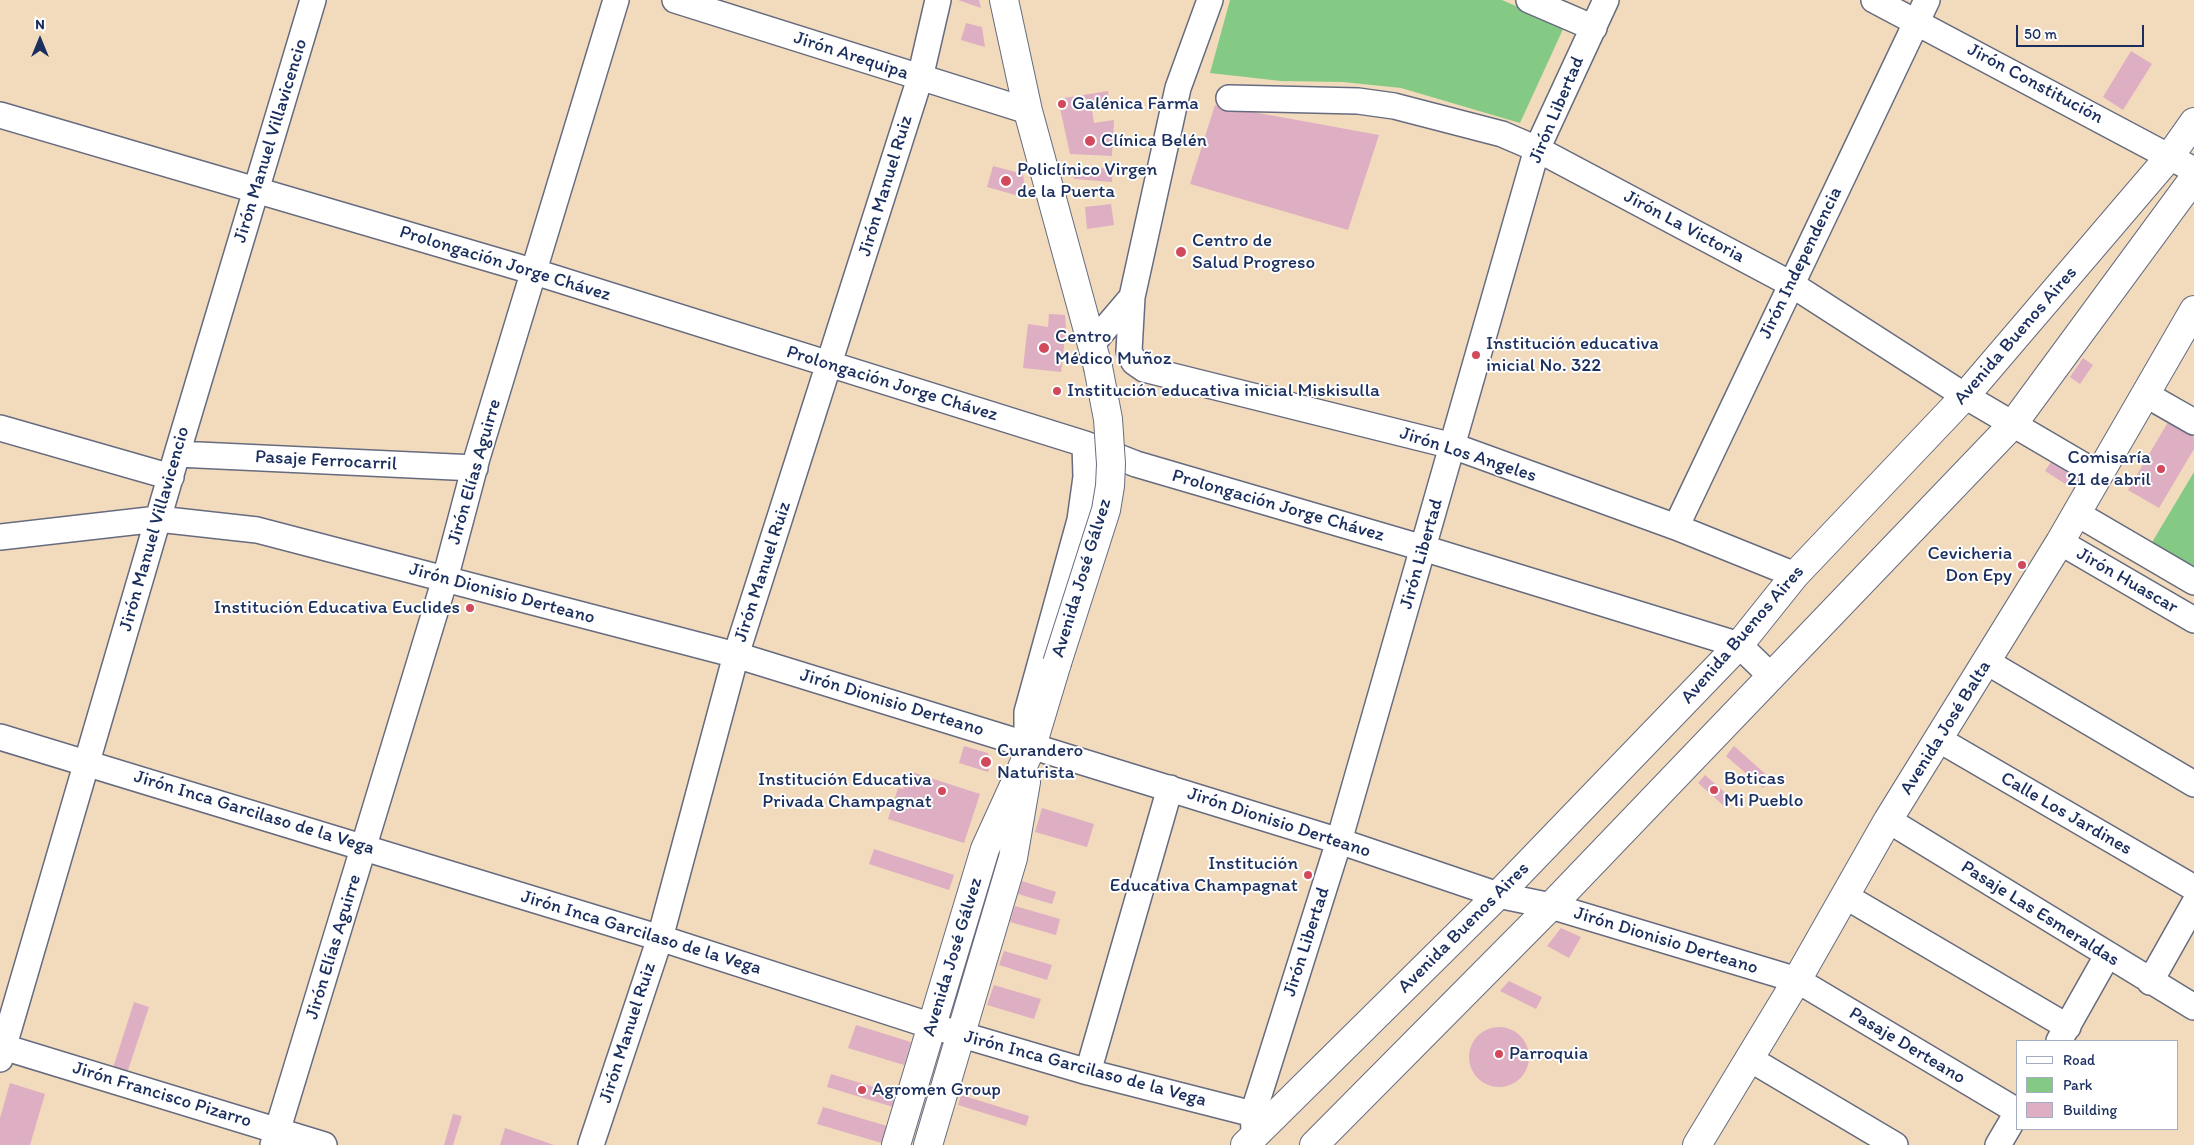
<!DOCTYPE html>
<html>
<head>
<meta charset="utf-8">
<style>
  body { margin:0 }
  #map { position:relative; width:2194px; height:1145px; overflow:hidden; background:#f2dbbc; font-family:Itim,sans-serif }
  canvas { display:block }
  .legend { position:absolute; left:2016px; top:1040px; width:162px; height:90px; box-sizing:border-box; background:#fff; border:1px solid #a4acbf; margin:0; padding:6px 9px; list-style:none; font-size:15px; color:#1b2f5e }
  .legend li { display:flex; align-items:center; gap:10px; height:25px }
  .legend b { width:25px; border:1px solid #a4acbf }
  .north { position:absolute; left:15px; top:15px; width:50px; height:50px; -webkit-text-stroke:4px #fff; paint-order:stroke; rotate:0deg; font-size:14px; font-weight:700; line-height:20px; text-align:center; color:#1b2f5e }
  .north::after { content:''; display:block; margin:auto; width:18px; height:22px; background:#1b2f5e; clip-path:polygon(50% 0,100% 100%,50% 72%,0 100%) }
  .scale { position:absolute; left:2016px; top:25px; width:128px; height:22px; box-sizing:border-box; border:2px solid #1b2f5e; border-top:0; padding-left:6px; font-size:15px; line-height:18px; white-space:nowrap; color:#1b2f5e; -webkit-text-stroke:4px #fff; paint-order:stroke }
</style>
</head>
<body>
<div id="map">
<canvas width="2194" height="1145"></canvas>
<ul class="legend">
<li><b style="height:6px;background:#fff"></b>Road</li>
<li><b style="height:14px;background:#84ca85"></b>Park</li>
<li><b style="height:14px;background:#deaec2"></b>Building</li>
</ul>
<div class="north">N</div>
<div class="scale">50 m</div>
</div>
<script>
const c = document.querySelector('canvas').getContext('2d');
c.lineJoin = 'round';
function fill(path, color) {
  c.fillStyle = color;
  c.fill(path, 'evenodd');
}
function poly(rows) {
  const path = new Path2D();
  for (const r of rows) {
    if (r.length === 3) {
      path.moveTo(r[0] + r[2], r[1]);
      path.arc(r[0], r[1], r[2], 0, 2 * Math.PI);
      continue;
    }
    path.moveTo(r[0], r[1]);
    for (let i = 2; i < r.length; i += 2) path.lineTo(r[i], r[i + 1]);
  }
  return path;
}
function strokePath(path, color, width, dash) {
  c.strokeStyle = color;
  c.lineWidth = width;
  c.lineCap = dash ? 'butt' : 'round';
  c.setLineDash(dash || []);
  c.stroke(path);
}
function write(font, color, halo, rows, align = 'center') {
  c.font = font + ' Itim,sans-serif';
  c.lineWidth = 4;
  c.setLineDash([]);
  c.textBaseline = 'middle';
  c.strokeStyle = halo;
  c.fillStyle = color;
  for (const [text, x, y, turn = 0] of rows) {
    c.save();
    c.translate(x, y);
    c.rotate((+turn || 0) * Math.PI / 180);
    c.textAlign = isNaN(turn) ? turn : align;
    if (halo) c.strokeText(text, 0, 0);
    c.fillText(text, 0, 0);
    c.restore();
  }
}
fill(poly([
  [1230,0,1502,0,1564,27,1520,123,1401,88,1343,82,1281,81,1210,73],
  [2194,472,2194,569,2151,544]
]), '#84ca85');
fill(poly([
  [958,0,979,0,981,8],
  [966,23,982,27,985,47,961,40],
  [2131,51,2152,64,2123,110,2103,97],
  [1108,91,1110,107,1092,110,1094,123,1114,120,1112,156,1070,154,1058,99],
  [1215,105,1379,135,1348,230,1190,184],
  [1071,165,1113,169,1112,182,1074,179],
  [993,166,1023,174,1026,198,987,187],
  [1111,204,1114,225,1087,229,1085,207],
  [1049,314,1065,315,1066,329,1061,372,1023,368,1028,324,1048,327],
  [2083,358,2093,365,2080,384,2070,377],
  [2168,422,2194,437,2194,449,2159,508,2128,490],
  [2053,459,2078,475,2070,487,2045,471],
  [964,746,988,753,991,761,988,772,959,763],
  [1734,746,1771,779,1763,788,1726,756],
  [909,771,980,794,964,843,888,819,898,788,903,789],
  [1705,775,1730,797,1723,805,1698,783],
  [1042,808,1094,824,1087,847,1035,832],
  [874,849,954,875,949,890,869,864],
  [1022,881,1056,892,1052,904,1018,894],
  [1015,906,1060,919,1056,935,1010,922],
  [1561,928,1581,937,1569,958,1547,946],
  [1004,951,1052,965,1047,980,999,965],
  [1509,981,1542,997,1536,1009,1500,991],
  [994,985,1041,999,1034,1019,987,1005],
  [134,1002,149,1007,127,1073,113,1068],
  [856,1025,911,1042,904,1065,848,1048],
  [1499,1057,30],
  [831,1074,897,1094,893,1107,827,1087],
  [10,1083,45,1094,30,1145,0,1145,0,1118],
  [961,1095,1029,1116,1026,1126,958,1105],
  [823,1107,887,1126,882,1143,817,1124],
  [453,1114,462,1116,453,1145,444,1145],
  [505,1128,554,1145,500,1145]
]), '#deaec2');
const minor = poly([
  [675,0,1028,111],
  [1210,0,1178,88,1132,297,1129,351,1134,362,1144,369,1453,446,1676,527,1795,575],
  [1529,0,1594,28],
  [1874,0,2194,170],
  [1229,98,1358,101,1394,106,1502,134,1537,149,1791,284,1965,396,2098,474],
  [0,115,535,272,1085,444,1136,464,1423,548,1739,645,1771,676],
  [1092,344,1132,297],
  [2145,394,2194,422],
  [0,428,171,477],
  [177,454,475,468],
  [2076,513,2194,582],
  [1676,527,1927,0],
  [0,537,158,519,257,530,736,655,1339,841,1498,895,1551,906,1797,980,2017,1111],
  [2060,542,2194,620],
  [1987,662,2194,784],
  [0,737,660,938,932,1026,1088,1072,1253,1114],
  [1034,739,1027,727,1027,712,1080,520,1086,477,1085,444],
  [1938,739,2194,888],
  [1888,820,2194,1007],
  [1845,896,2068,1027],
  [2150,982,2194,904],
  [2059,1041,2107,956],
  [0,1046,324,1145],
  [0,1059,177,454,313,0],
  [1750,1059,1895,1145],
  [1088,1072,1170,788],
  [1254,1130,1253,1114,1339,841,1537,149,1606,0],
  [273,1145,445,579,477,458,616,0],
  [591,1145,660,938,736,655,920,78,938,0],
  [1998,1145,2018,1111]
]);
const major = poly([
  [1245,1145,1498,895,1739,645,1795,575,1965,396,2170,156,2194,122],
  [1314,1145,1551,906,2013,424,2194,178],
  [1697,1145,1797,980,1888,820,2060,542,2194,310]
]);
const highway = poly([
  [1004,0,1028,111,1098,367],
  [896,1145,985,849,1032,746,1057,663],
  [928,1145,1013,858,1026,782]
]);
strokePath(minor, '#666b7f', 28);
strokePath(major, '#666b7f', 30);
strokePath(highway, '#666b7f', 30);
strokePath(minor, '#fff', 25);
strokePath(major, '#fff', 28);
strokePath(highway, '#fff', 28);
const highwayBridge = poly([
  [1057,663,1106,510,1110,486,1111,464,1108,419,1098,367]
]);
strokePath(highwayBridge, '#666b7f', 30, []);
strokePath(highwayBridge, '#fff', 28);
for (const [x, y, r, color] of [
  [1062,104,5,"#d1495b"],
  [1090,141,6,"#d1495b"],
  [1006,181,6,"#d1495b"],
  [1181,252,6,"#d1495b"],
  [1044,348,6,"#d1495b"],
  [1476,355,5,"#d1495b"],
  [1057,391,5,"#d1495b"],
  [2161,469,5,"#d1495b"],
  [2022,565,5,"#d1495b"],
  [470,608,5,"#d1495b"],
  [986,762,6,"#d1495b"],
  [1714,790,5,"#d1495b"],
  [942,791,5,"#d1495b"],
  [1308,875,5,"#d1495b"],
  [1499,1054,5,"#d1495b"],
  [862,1090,5,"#d1495b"]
]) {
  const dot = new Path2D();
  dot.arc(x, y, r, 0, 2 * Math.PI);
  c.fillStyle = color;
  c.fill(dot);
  strokePath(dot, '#fff', 2);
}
write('19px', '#1b2f5e', '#fff', [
  ["Jirón Arequipa",851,56,18],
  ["Jirón Constitución",2035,84,28],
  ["Jirón Libertad",1557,110,-67],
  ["Jirón Manuel Villavicencio",271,141,-73],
  ["Jirón Manuel Ruiz",886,186,-73],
  ["Jirón La Victoria",1684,227,28],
  ["Jirón Independencia",1801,263,-64],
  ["Prolongación Jorge Chávez",505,264,17],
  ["Avenida Buenos Aires",2016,336,-49],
  ["Prolongación Jorge Chávez",892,384,17],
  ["Jirón Los Angeles",1468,455,18],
  ["Pasaje Ferrocarril",326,461,3],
  ["Jirón Elías Aguirre",475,472,-74],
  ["Prolongación Jorge Chávez",1278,506,16],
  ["Jirón Manuel Villavicencio",155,529,-74],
  ["Jirón Libertad",1422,554,-74],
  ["Jirón Manuel Ruiz",763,572,-72],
  ["Avenida José Gálvez",1082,578,-73],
  ["Jirón Huascar",2127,581,30],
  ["Jirón Dionisio Derteano",502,594,15],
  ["Avenida Buenos Aires",1743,635,-49],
  ["Jirón Dionisio Derteano",892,703,17],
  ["Avenida José Balta",1946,728,-58],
  ["Jirón Inca Garcilaso de la Vega",254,813,17],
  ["Calle Los Jardines",2066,814,30],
  ["Jirón Dionisio Derteano",1279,823,18],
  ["Pasaje Las Esmeraldas",2040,914,32],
  ["Avenida Buenos Aires",1464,928,-45],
  ["Jirón Inca Garcilaso de la Vega",641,933,17],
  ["Jirón Dionisio Derteano",1666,941,17],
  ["Jirón Libertad",1307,942,-72],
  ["Jirón Elías Aguirre",334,947,-73],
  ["Avenida José Gálvez",953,957,-73],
  ["Jirón Manuel Ruiz",628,1033,-72],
  ["Pasaje Derteano",1907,1046,31],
  ["Jirón Inca Garcilaso de la Vega",1085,1069,15],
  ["Jirón Francisco Pizarro",162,1095,17]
]);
write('19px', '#1b2f5e', '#fff', [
  ["Galénica Farma",1072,104],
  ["Clínica Belén",1101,141],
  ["Policlínico Virgen",1017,170],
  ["de la Puerta",1017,192],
  ["Centro de",1192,241],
  ["Salud Progreso",1192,263],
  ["Centro",1055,337],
  ["Médico Muñoz",1055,359],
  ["Institución educativa",1486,344],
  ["inicial No. 322",1486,366],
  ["Institución educativa inicial Miskisulla",1067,391],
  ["Comisaría",2151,458,"right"],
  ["21 de abril",2151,480,"right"],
  ["Cevicheria",2012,554,"right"],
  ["Don Epy",2012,576,"right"],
  ["Institución Educativa Euclides",460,608,"right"],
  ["Curandero",997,751],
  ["Naturista",997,773],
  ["Boticas",1724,779],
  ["Mi Pueblo",1724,801],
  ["Institución Educativa",932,780,"right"],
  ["Privada Champagnat",932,802,"right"],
  ["Institución",1298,864,"right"],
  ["Educativa Champagnat",1298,886,"right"],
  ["Parroquia",1509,1054],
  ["Agromen Group",872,1090]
], 'left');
</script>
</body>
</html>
